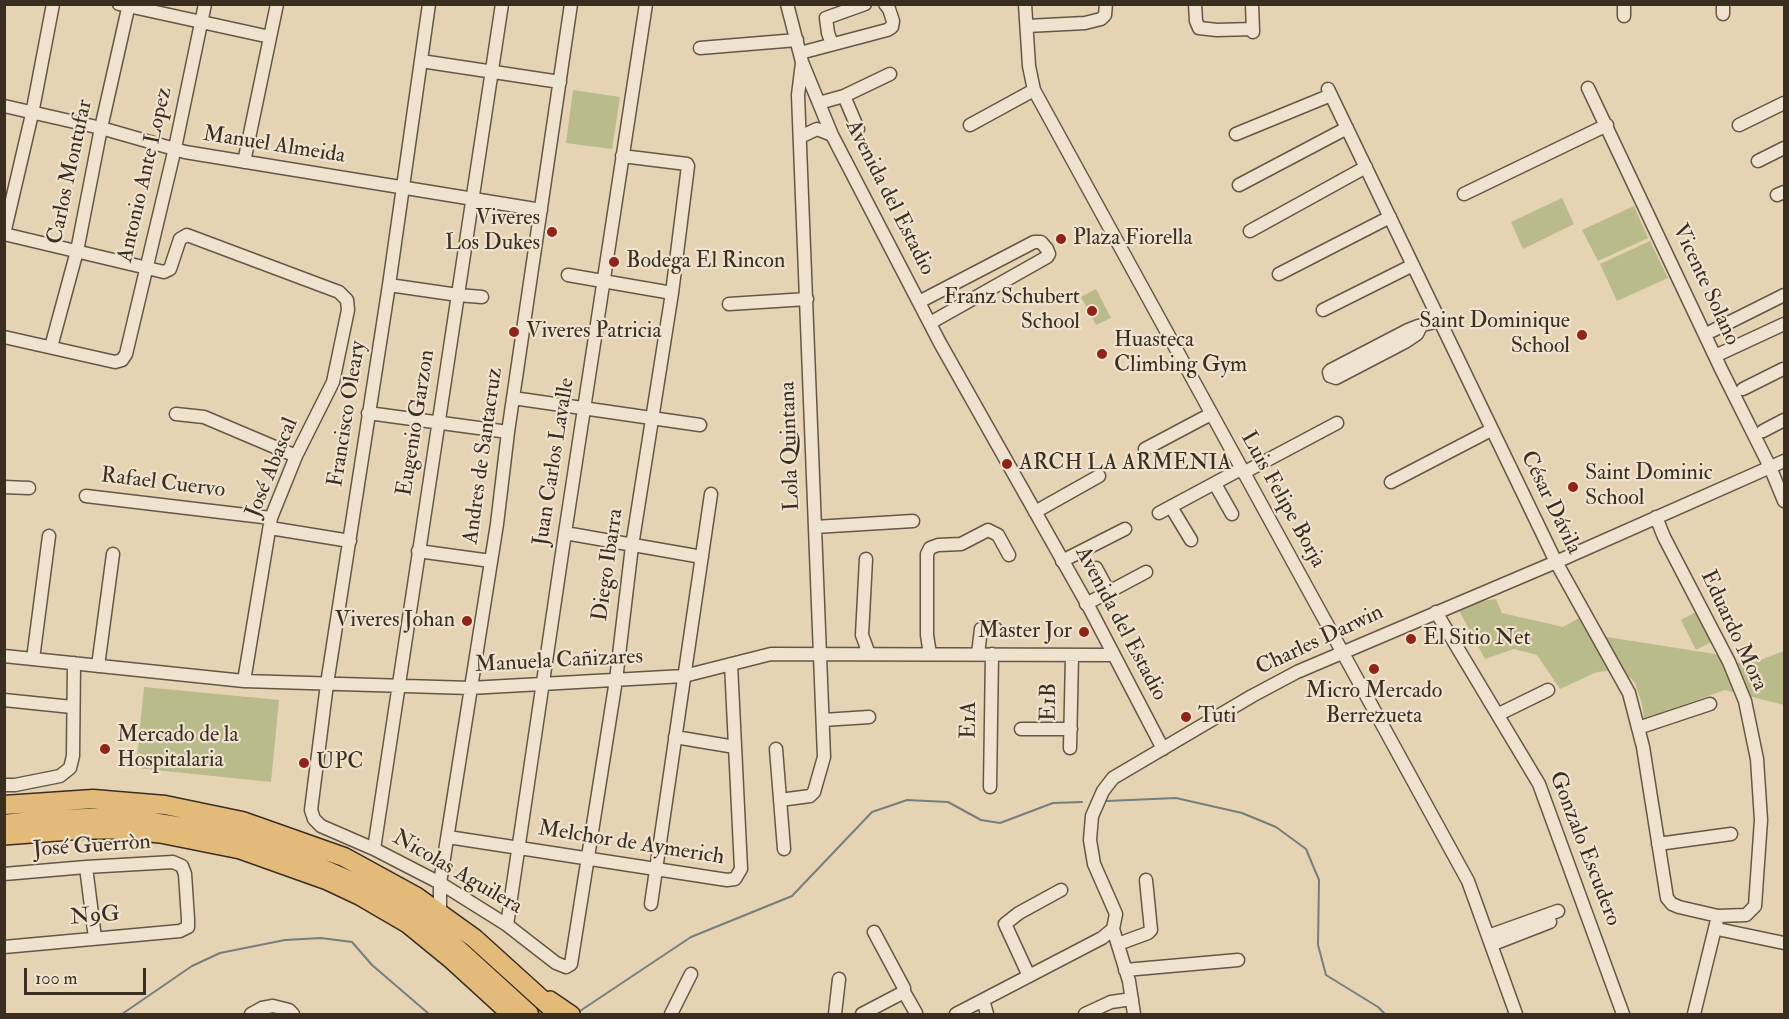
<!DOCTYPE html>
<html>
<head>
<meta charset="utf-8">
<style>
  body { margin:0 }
  #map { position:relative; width:1789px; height:1019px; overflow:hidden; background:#e6d3b4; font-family:"IM FELL Double Pica",serif }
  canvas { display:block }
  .frame { position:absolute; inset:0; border:6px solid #3a2e21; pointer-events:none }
  .scale { position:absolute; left:24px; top:968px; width:122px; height:27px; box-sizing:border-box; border:3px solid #3a2e21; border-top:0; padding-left:8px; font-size:18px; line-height:21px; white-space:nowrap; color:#3a2e21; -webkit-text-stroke:4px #efe2ce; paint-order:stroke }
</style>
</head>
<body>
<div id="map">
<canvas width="1789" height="1019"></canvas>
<div class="frame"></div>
<div class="scale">100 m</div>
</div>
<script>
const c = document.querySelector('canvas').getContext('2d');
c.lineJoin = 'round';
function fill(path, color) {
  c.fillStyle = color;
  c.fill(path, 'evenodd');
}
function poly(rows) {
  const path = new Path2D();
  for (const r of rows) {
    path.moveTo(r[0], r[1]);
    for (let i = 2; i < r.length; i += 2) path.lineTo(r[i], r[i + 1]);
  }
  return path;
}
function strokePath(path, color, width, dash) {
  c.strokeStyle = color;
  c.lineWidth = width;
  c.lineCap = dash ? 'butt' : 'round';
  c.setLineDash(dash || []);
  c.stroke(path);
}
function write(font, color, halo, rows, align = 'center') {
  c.font = font + ' "IM FELL Double Pica",serif';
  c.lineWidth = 4.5;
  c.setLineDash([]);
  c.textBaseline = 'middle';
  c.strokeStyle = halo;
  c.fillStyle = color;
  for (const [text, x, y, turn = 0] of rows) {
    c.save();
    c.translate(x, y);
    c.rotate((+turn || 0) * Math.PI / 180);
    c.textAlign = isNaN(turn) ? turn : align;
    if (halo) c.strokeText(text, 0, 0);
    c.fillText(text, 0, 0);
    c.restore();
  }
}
fill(poly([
  [573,90,620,97,612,149,566,143],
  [1562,198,1574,224,1523,249,1511,222],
  [1634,206,1648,238,1598,261,1582,230],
  [1650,241,1668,278,1617,301,1600,264],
  [1096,289,1111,318,1096,325,1081,297],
  [1496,599,1502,613,1563,627,1579,618,1588,634,1721,655,1729,662,1755,662,1784,651,1784,705,1725,690,1644,719,1642,704,1635,683,1630,677,1607,671,1597,672,1560,689,1537,655,1514,649,1485,659,1456,605],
  [1696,612,1711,642,1696,650,1681,620],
  [144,687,279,700,271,782,136,768]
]), '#b9bb8a');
strokePath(poly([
  [1107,801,1176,798,1242,813,1276,827,1306,849,1319,880,1318,945,1326,975,1378,1007,1385,1014],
  [577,1013,691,937,792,896,872,812,907,800,948,802,981,820,1000,823,1053,803,1082,802],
  [122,1014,192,966,220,953,285,940,321,938,352,942,372,965,429,1014]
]), '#757f7c', 2);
const minor = poly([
  [119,4,270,37],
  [429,4,389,285,327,684,311,810,314,819,321,826,374,849,440,883,507,925,556,963,566,967,571,964,616,680,632,546,672,293,688,166,687,164,622,156],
  [787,4,802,62,832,135,940,343,1090,609,1163,749],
  [1025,4,1029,66,1034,90,1468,881,1516,1014],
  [1195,4,1196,21,1199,28,1217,30,1253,29],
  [1252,4,1253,32],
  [1624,4,1624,16],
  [1723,14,1723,4],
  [1027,26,1085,23,1101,19,1105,15,1106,4],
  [832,44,828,33,826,18,865,4],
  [700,48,797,40],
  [800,53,887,30,892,27,893,21,889,9,885,4],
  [421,61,560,82],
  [1588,88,1721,369,1770,467,1784,501],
  [1328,89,1556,562,1629,693,1643,747,1667,898,1672,904,1679,907,1718,916,1746,915,1755,906,1761,820,1757,759,1745,701,1729,662,1664,537,1656,517],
  [844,96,858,129],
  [819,103,844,96,890,74],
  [4,106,101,128,185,152,541,210],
  [970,125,1034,90],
  [1739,125,1784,103],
  [1236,134,1331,95],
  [800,137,817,129,832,135],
  [1758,161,1784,148],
  [244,162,277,4],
  [1239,185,1347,128],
  [1464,194,1607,125],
  [1777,195,1784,192],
  [1250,231,1366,167],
  [4,234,164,272,170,269,180,239,187,235,339,292,347,300,348,310,333,382,296,456,271,518,244,681],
  [4,234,32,114,53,4],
  [1279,274,1390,217],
  [568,275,672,293],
  [389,285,458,295,482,297],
  [919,302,1034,242,1041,242,1047,249,1049,254,1047,257,930,323],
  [729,304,807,299],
  [1323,310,1413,265],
  [1421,326,1417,334,1405,342,1336,378,1330,376,1329,372,1331,370,1408,330,1418,326,1440,321],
  [1712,331,1784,295],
  [4,337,115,362,122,360,126,354,175,148,205,4],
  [51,347,77,251,101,128,129,4],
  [1715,356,1784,324],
  [1743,389,1783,369],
  [513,398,700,425],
  [368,413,508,432],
  [176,414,204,417,296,456],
  [1763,431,1784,420],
  [1145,449,1211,414],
  [1243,473,1337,423],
  [1391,482,1491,430],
  [1215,484,1232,514],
  [4,487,29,488],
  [86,496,271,518],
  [1171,507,1191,540],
  [1035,512,1099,476],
  [1159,513,1241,469],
  [815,527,913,521],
  [270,528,350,541],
  [565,533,702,557],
  [418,551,491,561],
  [866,559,862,635,869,654],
  [1062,561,1125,529],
  [1096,568,1109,592],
  [1086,604,1146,572],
  [1436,612,1539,784,1623,1014],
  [930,654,927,635,927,554,930,548,938,545,961,544,988,530,998,535,1009,555],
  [978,654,981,629,995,628],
  [4,656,244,681,470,688,684,676,771,654,1114,655],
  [33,659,49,536],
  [98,666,113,554],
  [4,700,72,707],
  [1499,714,1548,690],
  [823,720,869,717],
  [1638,728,1710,704],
  [1021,729,1071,729],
  [675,737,735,747],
  [1070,748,1072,656],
  [776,749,784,849],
  [4,785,15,785,60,776,70,768,73,756,74,663],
  [990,787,992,654],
  [780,800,810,796,814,792,824,757,798,95,802,63],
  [448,837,727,880,735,879,741,869,731,664],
  [1658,844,1731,834],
  [374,849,502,4],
  [86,867,95,938],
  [4,874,86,867,173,862,182,866,185,874,188,919,188,927,180,931,4,947],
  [651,904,711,494],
  [440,913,440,883,497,524,508,432,571,4],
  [507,925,565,533,646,4],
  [1722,930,1784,943],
  [1488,936,1558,911],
  [1118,944,1148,933,1151,930,1146,880],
  [1491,945,1550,922],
  [1125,970,1238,960],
  [1029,976,1005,924,1019,913,1061,890],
  [904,992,916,1013],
  [983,1000,987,1014],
  [251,1014,262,1008,273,1006,289,1010,293,1014],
  [671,1014,691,974],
  [835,1014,839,979],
  [862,1014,904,992,904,988,874,932],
  [956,1014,1102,938,1113,929],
  [1085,1014,1111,1002,1132,999],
  [1134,1014,1129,981,1113,929,1116,914,1094,864,1090,840,1092,816,1103,791,1113,778,1252,696,1297,672,1556,562,1784,461],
  [1694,1014,1718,916]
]);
const major = poly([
  [4,837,84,831,116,831,160,835,240,851,327,882,359,897,407,925,451,961,509,1014],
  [550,999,572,1014]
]);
const highway = poly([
  [4,805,93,799,165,805,242,821,344,857,417,897,474,938,558,1014],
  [4,824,41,820,108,817,133,819,214,832,283,851,364,887,406,910,439,932,529,1014]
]);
strokePath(minor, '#655746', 15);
strokePath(major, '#3a2e21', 18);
strokePath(highway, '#3a2e21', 21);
strokePath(minor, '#efe2ce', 12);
strokePath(major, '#e3ba7a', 15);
strokePath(highway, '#e3ba7a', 18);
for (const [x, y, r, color] of [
  [552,232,6,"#8f2418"],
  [1061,239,6,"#8f2418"],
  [614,262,6,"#8f2418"],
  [1092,311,6,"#8f2418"],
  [514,332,6,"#8f2418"],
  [1582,335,6,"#8f2418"],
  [1102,354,6,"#8f2418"],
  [1007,464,6,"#8f2418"],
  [1573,487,6,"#8f2418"],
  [467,621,6,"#8f2418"],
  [1084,632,6,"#8f2418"],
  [1411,639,6,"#8f2418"],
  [1374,669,6,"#8f2418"],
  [1186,717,6,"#8f2418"],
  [105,749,6,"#8f2418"],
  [304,763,6,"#8f2418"]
]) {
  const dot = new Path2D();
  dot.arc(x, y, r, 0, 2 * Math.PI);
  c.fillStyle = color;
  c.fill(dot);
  strokePath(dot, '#efe2ce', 2);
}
write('22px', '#3a2e21', '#efe2ce', [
  ["Manuel Almeida",274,146,9],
  ["Carlos Montufar",71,172,-78],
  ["Antonio Ante Lopez",146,175,-77],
  ["Avenida del Estadio",889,198,63],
  ["Vicente Solano",1705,285,65],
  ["Francisco Oleary",348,414,-81],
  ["Eugenio Garzon",417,423,-81],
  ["Lola Quintana",791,446,-92],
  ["Andres de Santacruz",484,456,-82],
  ["Juan Carlos Lavalle",555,462,-81],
  ["José Abascal",273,468,-68],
  ["Rafael Cuervo",163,484,7],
  ["Luis Felipe Borja",1282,500,61],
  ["César Dávila",1550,503,64],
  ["Diego Ibarra",609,565,-82],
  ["Avenida del Estadio",1120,624,62],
  ["Eduardo Mora",1733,631,65],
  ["Charles Darwin",1320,641,-25],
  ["Manuela Cañizares",559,662,-3],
  ["E1B",1050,702,-89],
  ["E1A",970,720,-89],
  ["Melchor de Aymerich",631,844,9],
  ["José Guerròn",92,847,-4],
  ["Gonzalo Escudero",1584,849,69],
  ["Nicolas Aguilera",457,873,30],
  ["N9G",95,917,-5]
]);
write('22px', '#3a2e21', '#efe2ce', [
  ["Viveres",540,219,"right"],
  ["Los Dukes",540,244,"right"],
  ["Plaza Fiorella",1073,239],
  ["Bodega El Rincon",626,262],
  ["Franz Schubert",1080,298,"right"],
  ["School",1080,323,"right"],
  ["Saint Dominique",1570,322,"right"],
  ["School",1570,347,"right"],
  ["Viveres Patricia",526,332],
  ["Huasteca",1114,341],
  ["Climbing Gym",1114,366],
  ["ARCH LA ARMENIA",1019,464],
  ["Saint Dominic",1585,474],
  ["School",1585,499],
  ["Viveres Johan",455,621,"right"],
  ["Master Jor",1072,632,"right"],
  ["El Sitio Net",1423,639],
  ["Micro Mercado",1374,692,"center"],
  ["Berrezueta",1374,717,"center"],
  ["Tuti",1198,717],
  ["Mercado de la",117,736],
  ["Hospitalaria",117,761],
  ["UPC",316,763]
], 'left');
</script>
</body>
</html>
